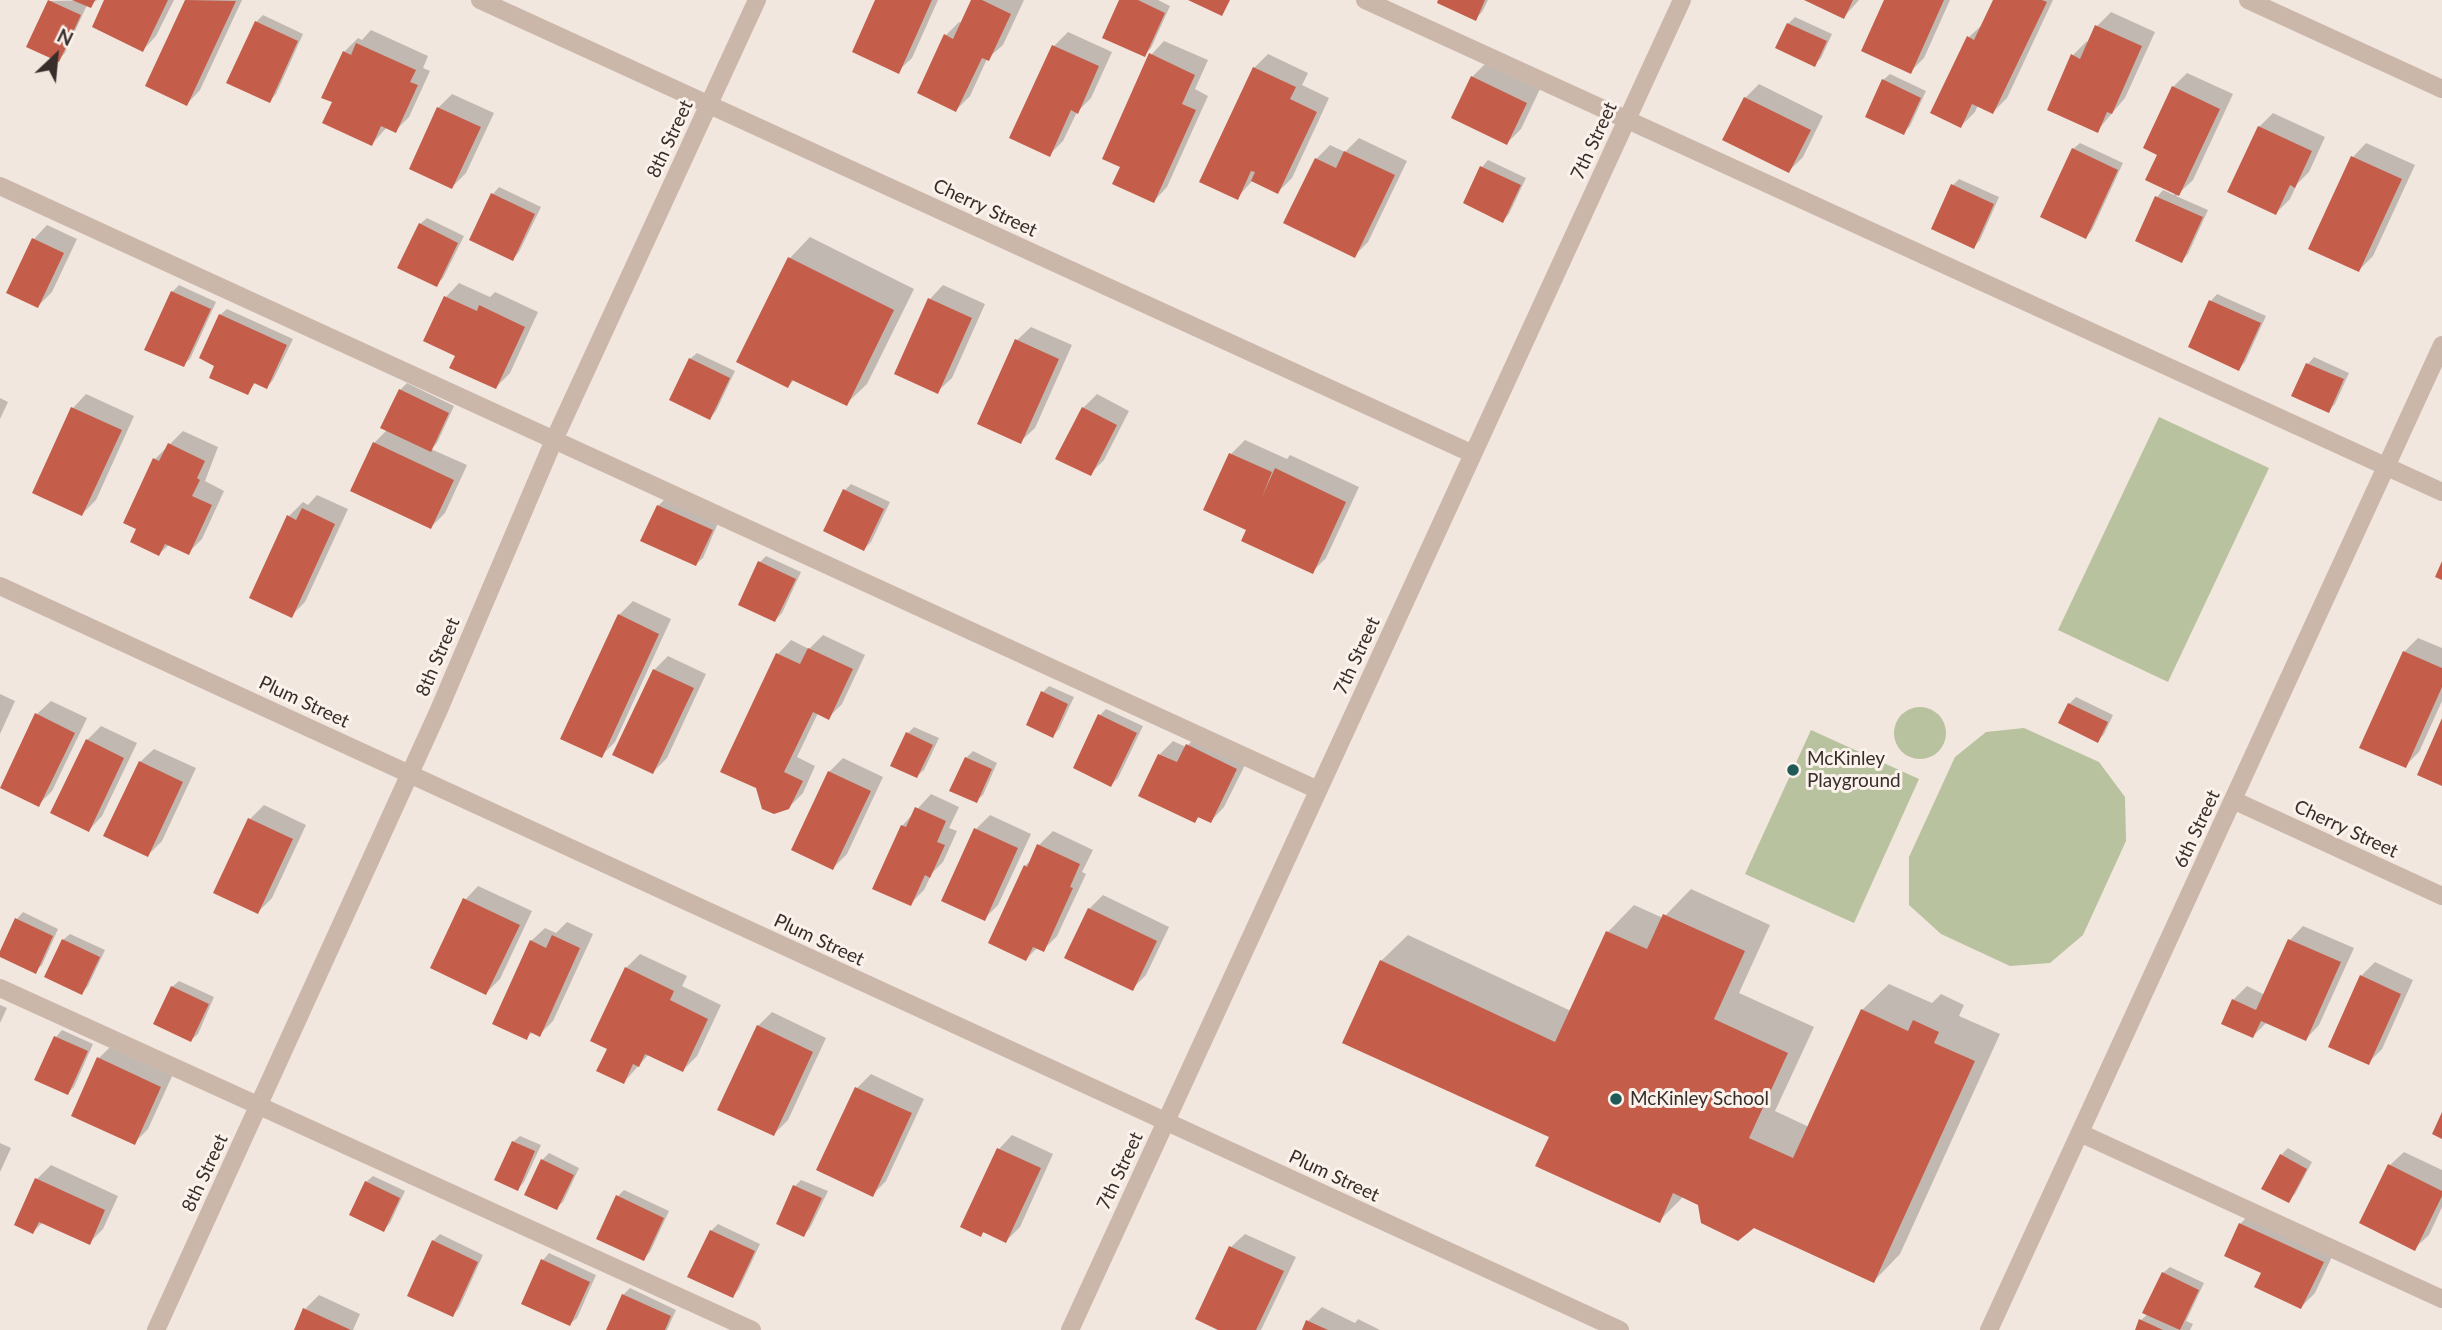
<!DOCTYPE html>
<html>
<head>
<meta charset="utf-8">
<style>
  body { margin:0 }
  #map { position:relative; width:2442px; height:1330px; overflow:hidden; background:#f2e7df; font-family:Lato,sans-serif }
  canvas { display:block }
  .north { position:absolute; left:21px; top:21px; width:70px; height:70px; -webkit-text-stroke:5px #faf2eb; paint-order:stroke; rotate:26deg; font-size:19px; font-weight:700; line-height:28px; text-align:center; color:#382d2a }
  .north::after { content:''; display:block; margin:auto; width:24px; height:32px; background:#382d2a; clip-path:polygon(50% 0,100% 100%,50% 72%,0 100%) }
</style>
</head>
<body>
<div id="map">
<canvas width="2442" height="1330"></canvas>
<div class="north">N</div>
</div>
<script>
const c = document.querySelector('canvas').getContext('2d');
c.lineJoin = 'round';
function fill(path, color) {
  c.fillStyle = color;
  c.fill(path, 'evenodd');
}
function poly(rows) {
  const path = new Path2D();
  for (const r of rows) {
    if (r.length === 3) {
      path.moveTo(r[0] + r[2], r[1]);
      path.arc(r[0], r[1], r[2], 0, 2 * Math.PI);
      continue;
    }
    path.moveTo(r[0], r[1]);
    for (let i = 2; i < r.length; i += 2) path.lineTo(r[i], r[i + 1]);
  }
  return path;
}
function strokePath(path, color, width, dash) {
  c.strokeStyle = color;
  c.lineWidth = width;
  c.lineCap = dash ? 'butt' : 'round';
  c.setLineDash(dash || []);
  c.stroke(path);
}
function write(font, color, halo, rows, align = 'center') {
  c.font = font + ' Lato,sans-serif';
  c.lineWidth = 6;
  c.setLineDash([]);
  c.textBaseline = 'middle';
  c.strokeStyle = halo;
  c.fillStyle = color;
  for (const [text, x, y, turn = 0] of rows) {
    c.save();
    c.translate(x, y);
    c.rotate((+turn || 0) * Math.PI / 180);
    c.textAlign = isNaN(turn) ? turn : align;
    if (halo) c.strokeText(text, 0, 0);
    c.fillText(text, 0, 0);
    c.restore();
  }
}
fill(poly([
  [2159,417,2269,468,2168,682,2058,630],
  [1920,733,26],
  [2024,728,2099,762,2125,797,2126,841,2083,935,2050,963,2010,966,1941,934,1909,905,1909,857,1955,757,1986,732],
  [1811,730,1919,779,1854,923,1745,874]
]), '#b9c29e');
fill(poly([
  [97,0,90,6,87,5,65,53,58,60,49,1],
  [106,0,174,0,156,36,143,50],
  [187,0,242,0,200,90,187,104,147,85],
  [877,0,938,0,912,58,898,71],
  [973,0,1024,0,1003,45,987,59,970,96,956,110,946,35,959,22,962,23],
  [1121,0,1158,0,1170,6,1151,48,1144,55],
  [1440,0,1488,0,1482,12,1475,19],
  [1808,0,1859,0,1844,17],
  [1886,0,1950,0,1924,58,1910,72],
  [1995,0,2053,0,2007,98,1993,112,1978,105,1975,112,1961,126,1969,37,1983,24],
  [2111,12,2155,32,2125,98,2097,131,2073,55,2087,41,2089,43,2097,26],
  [263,15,303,34,276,94,270,101,256,22],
  [1795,17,1832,34,1821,58,1814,65,1788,24],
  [371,30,428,56,423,68,430,71,409,117,395,131,387,127,372,144,334,102,324,97,344,52,358,38,362,40],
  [1068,32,1112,52,1091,98,1077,112,1063,141,1049,155,1054,46],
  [1164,41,1208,60,1195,89,1208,96,1167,187,1154,201,1122,166,1151,55],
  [1268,54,1308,73,1302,85,1329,98,1292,178,1278,192,1253,180,1237,198,1254,68],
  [1486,63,1540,89,1521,129,1507,143,1472,77],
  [2187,73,2233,94,2193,180,2176,196,2208,210,2188,254,2181,261,2137,240,2157,197,2163,190,2174,195,2175,192,2159,154,2173,87],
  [1890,74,1926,91,1910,126,1903,133,1883,80],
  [1759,84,1823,116,1803,157,1789,171,1745,98],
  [452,94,494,113,466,173,452,187,438,108],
  [2273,113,2325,137,2309,172,2297,184,2290,199,2276,213,2259,127],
  [1359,138,1407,161,1368,242,1355,255,1316,159,1330,145,1345,152],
  [2080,143,2123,163,2092,230,2086,237,2073,149],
  [2366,143,2415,165,2373,256,2359,270,2353,157],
  [1488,160,1526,178,1509,214,1502,221,1465,202,1482,167],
  [1959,179,1999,197,1980,240,1974,247,1952,186],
  [499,187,541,207,519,252,513,259,493,194],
  [427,218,464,236,443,278,436,285,420,224],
  [47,225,77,239,52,292,38,306,8,292,34,239],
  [810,237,914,289,867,384,846,404,795,379,788,386,790,258],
  [459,283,490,297,495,292,538,312,510,373,496,387,457,355,425,340,446,297],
  [179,285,216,302,190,359,183,365,172,292],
  [943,285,985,304,952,378,938,391,930,299],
  [2217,294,2266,316,2245,362,2239,369,2190,346,2211,301],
  [227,309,293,339,273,380,267,387,256,382,247,393,217,365,220,315],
  [1031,327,1072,345,1035,428,1021,441,1017,340],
  [697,353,735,371,716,411,710,418,690,359],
  [2314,357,2349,373,2335,404,2328,411,2293,395,2308,364],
  [407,383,454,406,437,443,431,449,467,465,445,513,431,527,374,443,388,429,400,390],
  [86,394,134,416,96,500,82,514,34,492,73,408],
  [1097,394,1129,411,1104,460,1090,474,1083,408],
  [0,398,8,402,0,419],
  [183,431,218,447,205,481,224,491,202,539,188,553,170,544,159,554,139,529,155,459],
  [1245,440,1287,459,1290,455,1359,487,1326,558,1312,572,1248,530,1231,454],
  [851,484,890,502,871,542,864,549,845,490],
  [317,495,348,509,305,602,291,616,289,516,303,502,308,505],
  [665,499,718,523,703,558,696,564,643,540,658,506],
  [766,556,801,572,782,613,775,620,760,562],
  [633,601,671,619,615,742,601,756,619,615],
  [823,635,865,655,842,704,828,718,818,713,797,757,815,766,803,793,789,807,757,787,778,654,791,640,809,649],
  [2418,638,2442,648,2442,701,2419,752,2405,766,2404,652],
  [668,656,706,674,667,758,653,772,654,670],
  [1049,686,1074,697,1059,729,1053,736,1043,692],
  [0,694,15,701,0,734],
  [2076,697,2113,715,2104,734,2098,741,2069,704],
  [51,701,87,718,52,791,38,805,37,714],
  [1106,709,1143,726,1118,778,1111,785,1100,715],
  [101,726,137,743,102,816,89,830,87,740],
  [914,727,939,738,924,770,917,776,908,733],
  [1201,732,1250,755,1224,807,1211,821,1200,816,1195,821,1159,755,1173,741,1186,747],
  [154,749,196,768,162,841,148,855,140,762],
  [973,751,997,763,983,795,976,801,966,758],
  [843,758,883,777,847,854,833,868,829,772],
  [931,794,959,807,949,828,957,831,943,862,932,873,924,890,910,904,902,826],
  [264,805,306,825,272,898,258,912,250,819],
  [990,815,1031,834,998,905,984,919,976,829],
  [1053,831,1093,850,1082,872,1086,874,1057,936,1043,950,1038,947,1026,959,1025,866,1033,858,1039,845],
  [478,886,532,911,500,979,486,993,465,900],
  [1691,889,1770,925,1739,993,1814,1027,1775,1111,1809,1127,1862,1010,1889,984,1932,1003,1941,994,1964,1005,1959,1016,2000,1034,1900,1254,1874,1281,1684,1196,1659,1221,1551,1136,1381,961,1408,935,1571,1011,1608,932,1634,905,1663,918],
  [1103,895,1169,927,1146,975,1132,989,1089,909],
  [23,912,58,929,42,965,35,971,17,919],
  [567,922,593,934,553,1021,539,1035,533,1032,526,1038,531,941,545,928,556,933],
  [2303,926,2354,948,2319,1025,2306,1039,2267,1022,2253,1036,2233,1000,2247,986,2265,995,2290,940],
  [70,934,105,950,88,986,82,993,63,940],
  [640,954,687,976,682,986,721,1005,697,1056,683,1070,649,1054,624,1082,626,968],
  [2375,962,2413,980,2382,1049,2368,1063,2361,976],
  [179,981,214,997,198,1034,191,1040,172,987],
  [0,1005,7,1008,0,1023],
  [772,1012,826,1038,788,1120,774,1134,758,1026],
  [62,1030,93,1044,74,1087,68,1093,56,1037],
  [113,1044,174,1072,148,1129,134,1143,99,1058],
  [871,1074,924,1099,886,1181,872,1195,819,1170,857,1088],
  [1012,1135,1053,1154,1020,1227,1006,1241,985,1231,981,1235,999,1149],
  [520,1136,541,1145,524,1182,518,1189,513,1142],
  [0,1143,11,1148,0,1172],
  [2288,1148,2312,1162,2295,1194,2288,1201,2281,1155],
  [2404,1152,2442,1170,2442,1207,2429,1235,2415,1248,2390,1165],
  [549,1153,579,1168,563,1202,556,1208,542,1160],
  [51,1165,118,1196,103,1229,89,1243,43,1222,33,1232,37,1179],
  [373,1176,405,1191,390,1223,384,1230,366,1182],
  [801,1180,828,1191,810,1228,804,1235,795,1186],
  [624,1190,669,1211,650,1252,643,1259,618,1196],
  [2254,1210,2336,1248,2315,1293,2301,1307,2264,1272,2240,1224],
  [718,1224,760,1244,739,1289,733,1296,711,1231],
  [440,1234,483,1255,459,1308,453,1315,433,1241],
  [1245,1234,1296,1257,1261,1330,1222,1330,1231,1247],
  [549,1253,596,1275,577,1318,570,1324,523,1303,543,1260],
  [2170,1267,2204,1283,2186,1321,2193,1324,2190,1330,2137,1330,2141,1320,2148,1314,2163,1273],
  [630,1288,676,1310,667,1330,607,1330,623,1295],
  [319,1295,360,1314,353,1330,296,1330,305,1309],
  [1322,1307,1355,1323,1358,1319,1380,1330,1303,1330,1308,1321]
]), '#0003');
fill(poly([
  [48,0,81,15,59,62,26,47],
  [72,0,95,0,91,8],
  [104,0,168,0,143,52,92,27],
  [185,0,236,1,187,106,145,86],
  [875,0,932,0,899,74,852,52],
  [971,0,982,0,1011,14,989,61,982,58,956,112,917,93,944,34,953,39],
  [1119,0,1138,0,1165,13,1145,57,1102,38],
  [1188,0,1230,0,1222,16],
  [1438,0,1485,0,1476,21,1437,3],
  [1804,0,1853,0,1844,19],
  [1884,0,1944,0,1911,74,1861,51],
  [1993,0,2042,0,2047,2,1993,114,1972,104,1961,128,1930,113,1967,36,1974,40],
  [255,21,298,41,270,103,226,83],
  [1787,23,1827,41,1815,67,1775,48],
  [2095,25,2142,46,2112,114,2107,112,2098,133,2047,110,2071,54,2080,59],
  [356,43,416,70,410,82,418,85,396,133,381,126,372,146,322,123,332,102,321,98,343,51,351,55],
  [1052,45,1099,66,1078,114,1071,110,1050,157,1009,138],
  [1149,53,1195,75,1182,104,1196,110,1154,203,1112,184,1120,167,1102,159],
  [1253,67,1296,87,1290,99,1317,112,1278,194,1251,181,1255,172,1251,171,1238,200,1199,182],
  [1471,76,1527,103,1507,145,1451,118],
  [1882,79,1921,98,1904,135,1865,117],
  [2172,86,2220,109,2179,196,2145,180,2157,155,2143,148],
  [1744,97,1811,130,1789,173,1722,140],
  [437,107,481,127,452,189,409,169],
  [2258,126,2312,151,2295,188,2290,185,2276,215,2227,192],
  [2072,148,2118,170,2086,239,2040,217],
  [1344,151,1395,175,1355,258,1283,223,1315,158,1336,168],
  [2351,156,2402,179,2359,272,2308,249],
  [1480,166,1521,185,1503,223,1463,203],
  [1951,184,1994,204,1974,249,1931,229],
  [491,193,535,214,513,261,469,240],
  [2155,196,2203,217,2182,263,2135,241],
  [419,223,458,243,437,287,397,268],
  [32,238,64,253,38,308,6,293],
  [788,257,894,310,847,406,792,380,788,388,736,362],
  [171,291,211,309,184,367,144,350],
  [444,296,477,311,479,305,525,327,496,389,449,368,455,356,423,341],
  [928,298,972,318,938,394,894,374],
  [2209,300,2261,323,2239,371,2188,347],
  [219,314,287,345,267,389,254,383,248,395,209,378,214,366,199,358],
  [1015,339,1059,359,1021,444,977,424],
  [689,358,730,378,710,420,669,400],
  [2306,363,2344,379,2329,413,2291,396],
  [399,389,449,413,431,452,380,428],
  [71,407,122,430,82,516,32,493],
  [1082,407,1117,425,1091,476,1055,459],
  [373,442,454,480,431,529,350,491],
  [168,443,205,461,197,478,200,480,192,496,212,505,189,555,165,544,159,556,130,542,136,529,123,523,153,458,159,461],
  [1229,453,1272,472,1262,497,1275,468,1346,502,1313,574,1241,541,1246,530,1203,510],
  [843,489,884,509,864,551,823,531],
  [657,505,713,530,696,566,640,541],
  [302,508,335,524,292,618,249,598,287,515,296,520],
  [758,561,796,579,775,622,738,605],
  [2442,561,2442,580,2435,577],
  [618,614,659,634,602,758,560,739],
  [808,648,853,669,829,720,813,712,784,772,803,781,789,809,774,814,762,809,756,788,720,772,776,653,800,664],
  [2403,651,2442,668,2442,687,2406,768,2359,748],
  [653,669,694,688,653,774,612,755],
  [1041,691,1068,704,1053,738,1026,725],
  [2068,703,2108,722,2098,743,2058,723],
  [35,713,75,733,39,807,0,788],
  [1098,714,1137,733,1111,787,1073,768],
  [2442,718,2442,786,2417,775],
  [906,732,933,745,917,778,890,766],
  [86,739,124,758,89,832,50,813],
  [1186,744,1237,769,1211,823,1198,817,1195,823,1138,796,1158,754,1177,762],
  [965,757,992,769,977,803,949,791],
  [139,761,183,782,148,857,103,836],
  [828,771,871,791,833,870,791,850],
  [915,807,946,821,937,842,945,845,930,878,925,875,911,906,872,889,901,825,906,827],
  [248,818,293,839,258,914,213,893],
  [974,828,1018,848,985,921,941,901],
  [1037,844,1080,864,1070,887,1073,888,1044,952,1033,947,1026,961,988,943,1024,865,1027,867],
  [463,898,520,925,486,995,430,968],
  [1088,908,1157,941,1133,991,1064,958],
  [1663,914,1745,951,1714,1019,1788,1053,1749,1138,1793,1158,1861,1009,1908,1031,1913,1020,1939,1032,1934,1043,1975,1061,1874,1283,1754,1228,1738,1241,1701,1223,1698,1205,1673,1193,1660,1223,1535,1166,1549,1137,1342,1043,1380,960,1555,1042,1606,931,1647,949],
  [15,918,53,936,36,974,0,957,0,951],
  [552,935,580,948,540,1037,530,1032,527,1040,492,1024,530,940,546,948],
  [62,939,100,957,82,995,44,977],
  [2288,939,2341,962,2306,1041,2261,1021,2253,1038,2221,1024,2232,999,2256,1010],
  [625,967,674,991,670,1000,708,1019,683,1072,645,1054,639,1067,633,1064,624,1084,596,1071,607,1049,590,1041],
  [2360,975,2401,994,2369,1065,2328,1047],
  [171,986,209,1004,191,1042,153,1024],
  [757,1025,813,1052,774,1136,717,1110],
  [54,1036,88,1051,68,1095,34,1080],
  [97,1057,161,1087,135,1145,71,1116],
  [855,1087,912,1113,873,1197,816,1170],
  [2442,1112,2442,1139,2432,1134],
  [512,1141,535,1151,518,1191,494,1180],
  [997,1148,1041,1168,1006,1243,983,1232,981,1237,960,1227],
  [2280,1154,2307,1169,2289,1203,2261,1189],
  [541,1159,574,1175,557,1210,524,1195],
  [2388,1164,2442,1191,2442,1196,2415,1251,2359,1223],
  [35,1178,105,1210,90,1245,39,1222,33,1234,14,1225],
  [365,1181,400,1198,384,1232,349,1215],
  [793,1185,822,1198,804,1237,776,1224],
  [616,1195,664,1218,644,1261,596,1239],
  [2239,1223,2324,1262,2301,1309,2254,1287,2261,1273,2224,1256],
  [710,1230,755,1251,733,1298,687,1277],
  [432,1240,478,1262,453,1317,407,1296],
  [1229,1246,1284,1271,1256,1330,1218,1330,1195,1319],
  [541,1259,590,1282,570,1326,521,1304],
  [2162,1272,2199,1290,2180,1330,2142,1313],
  [622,1294,671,1316,665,1330,606,1330],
  [303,1308,351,1330,294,1330],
  [2139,1319,2163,1330,2135,1330],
  [1306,1320,1328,1330,1302,1330]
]), '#c45e4b');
strokePath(poly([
  [1365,0,2442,492],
  [0,186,1318,790],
  [0,988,752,1330],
  [2080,1133,2442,1299]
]), '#cbb6aa', 18);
strokePath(poly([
  [480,0,1473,454],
  [2248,0,2442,89],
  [0,586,1620,1330],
  [2233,800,2442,896],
  [156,1330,438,712,554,440,757,0],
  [1070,1330,1682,0],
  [1989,1330,2442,345]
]), '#cbb6aa', 18);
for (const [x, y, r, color] of [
  [1793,770,7,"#1f5a59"],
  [1616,1099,7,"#1f5a59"]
]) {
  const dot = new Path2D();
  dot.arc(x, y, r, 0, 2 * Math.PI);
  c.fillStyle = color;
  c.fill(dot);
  strokePath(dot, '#faf2eb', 2.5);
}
write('19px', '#382d2a', '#faf2eb', [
  ["8th Street",670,139,-65],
  ["7th Street",1594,141,-65],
  ["Cherry Street",985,208,25],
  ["7th Street",1357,656,-65],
  ["8th Street",438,657,-67],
  ["Plum Street",304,702,25],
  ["6th Street",2197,829,-65],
  ["Cherry Street",2346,829,25],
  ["Plum Street",819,940,25],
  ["7th Street",1120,1171,-65],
  ["8th Street",205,1173,-65],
  ["Plum Street",1334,1176,25]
]);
write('19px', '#382d2a', '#faf2eb', [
  ["McKinley",1807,759],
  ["Playground",1807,781],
  ["McKinley School",1630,1099]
], 'left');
</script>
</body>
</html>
